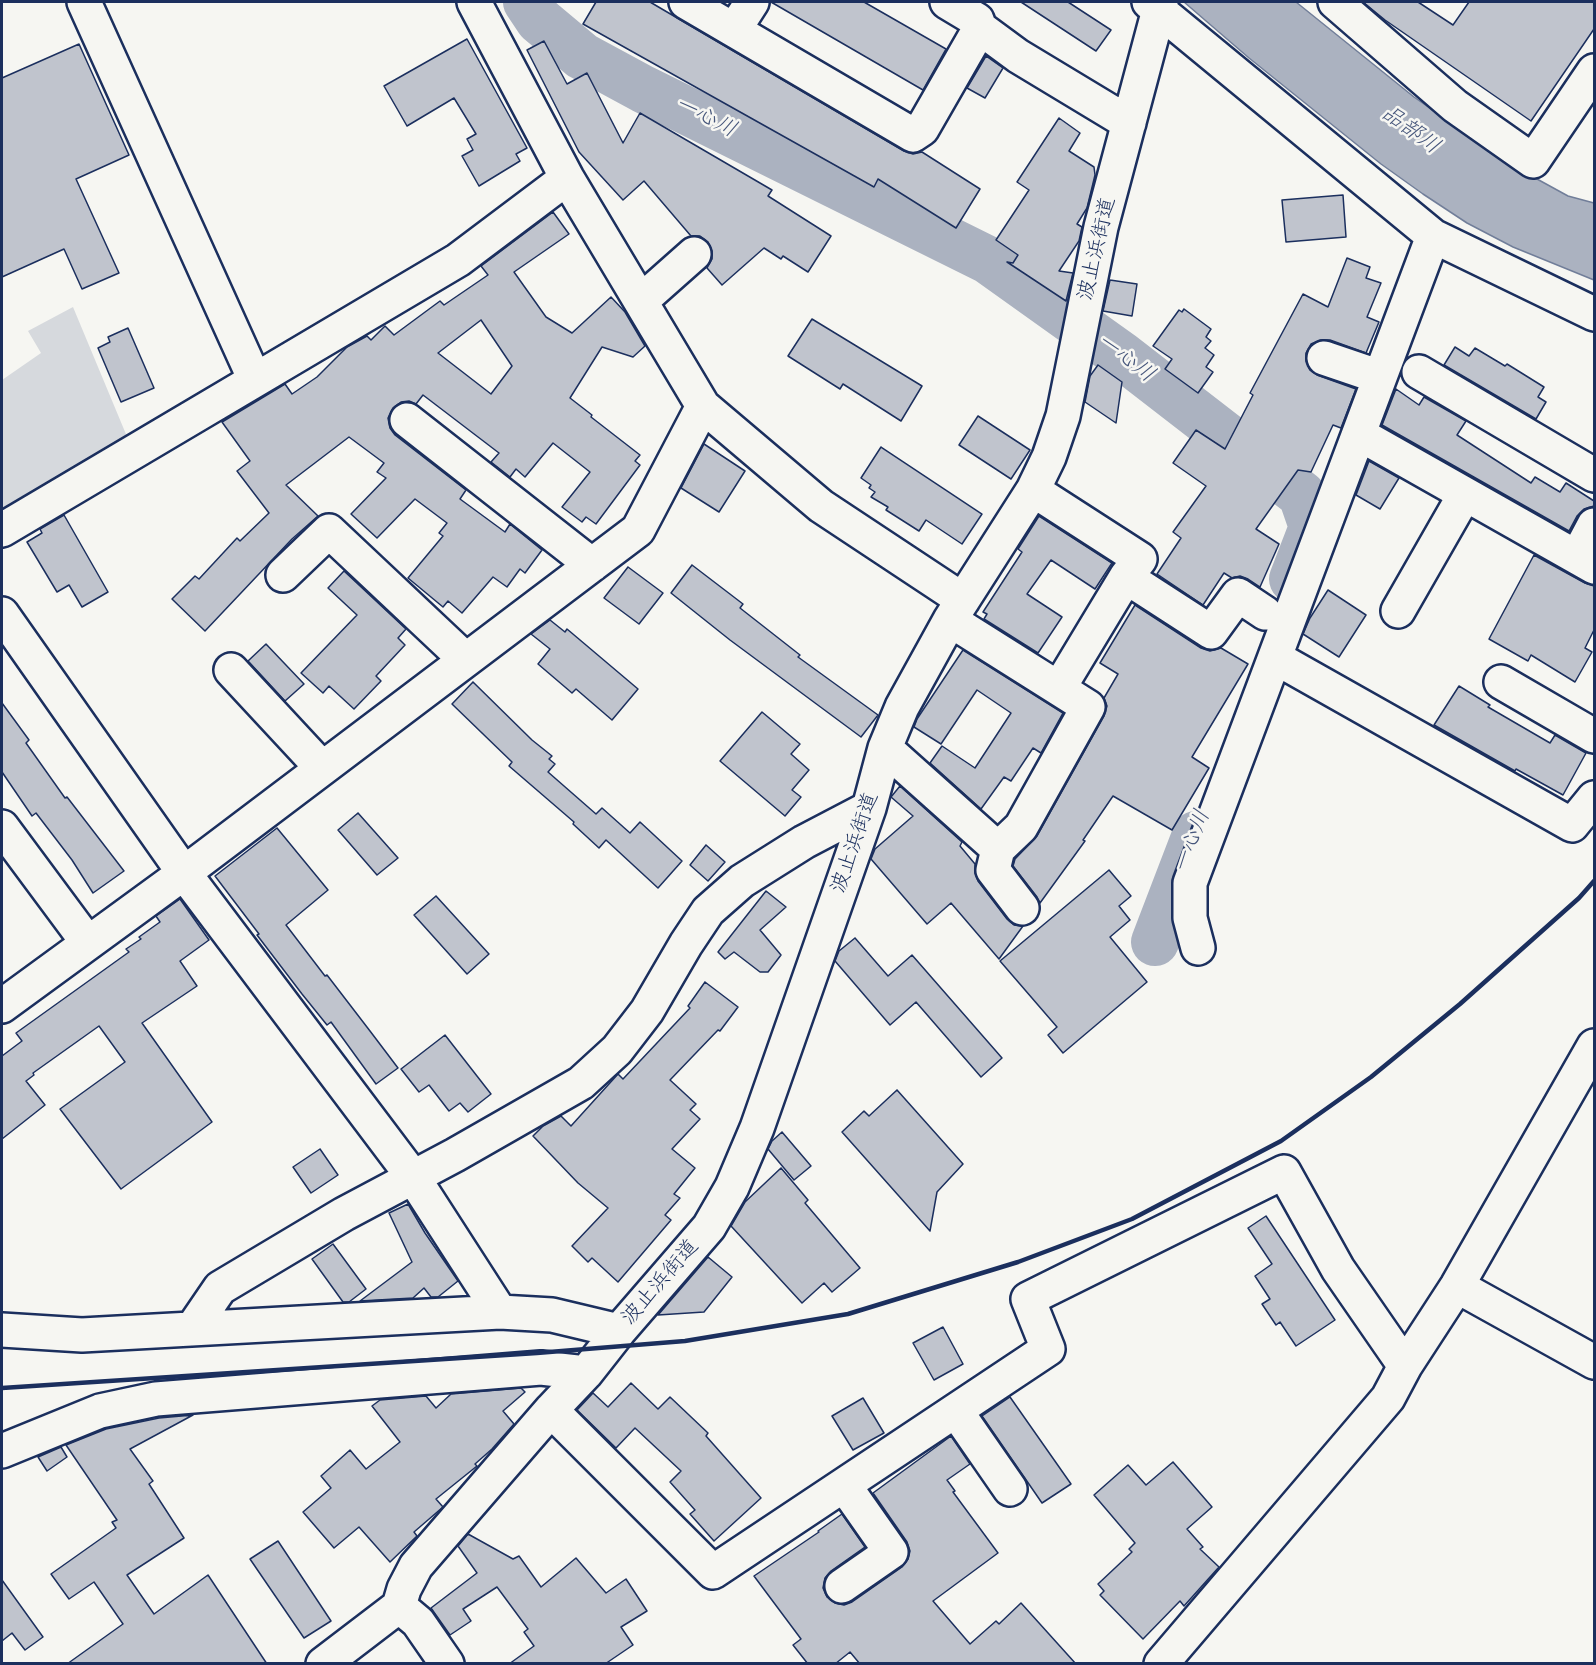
<!DOCTYPE html>
<html>
<head>
<meta charset="utf-8">
<style>
  body { margin:0 }
  #map { position:relative; width:1596px; height:1665px; overflow:hidden; background:#f6f6f2; font-family:"Architects Daughter",sans-serif }
  canvas { display:block }
  .frame { position:absolute; inset:0; border:3px solid #1b2f5e; pointer-events:none }
</style>
</head>
<body>
<div id="map">
<canvas width="1596" height="1665"></canvas>
<div class="frame"></div>
</div>
<script>
const c = document.querySelector('canvas').getContext('2d');
c.lineJoin = 'round';
function fill(path, color) {
  c.fillStyle = color;
  c.fill(path, 'evenodd');
}
function poly(rows) {
  const path = new Path2D();
  for (const r of rows) {
    path.moveTo(r[0], r[1]);
    for (let i = 2; i < r.length; i += 2) path.lineTo(r[i], r[i + 1]);
  }
  return path;
}
function strokePath(path, color, width, dash) {
  c.strokeStyle = color;
  c.lineWidth = width;
  c.lineCap = dash ? 'butt' : 'round';
  c.setLineDash(dash || []);
  c.stroke(path);
}
function write(font, color, halo, rows, align = 'center') {
  c.font = font + ' "Architects Daughter","Klee One",sans-serif';
  c.lineWidth = 5;
  c.setLineDash([]);
  c.textBaseline = 'middle';
  c.strokeStyle = halo;
  c.fillStyle = color;
  for (const [text, x, y, turn = 0] of rows) {
    c.save();
    c.translate(x, y);
    c.rotate((+turn || 0) * Math.PI / 180);
    c.textAlign = isNaN(turn) ? turn : align;
    if (halo) c.strokeText(text, 0, 0);
    c.fillText(text, 0, 0);
    c.restore();
  }
}
fill(poly([
  [73,307,128,439,2,518,2,380,41,353,28,331]
]), '#d6d9dd');
const water = poly([
  [1184,2,1296,2,1414,97,1506,162,1568,196,1594,203,1594,280,1513,247,1467,223,1423,194,1381,164,1249,58,1184,2]
]);
fill(water, '#abb2c0');
strokePath(water, '#717e99', 1.5);
strokePath(poly([
  [527,2,539,20,582,56,643,89,988,260,1121,355,1302,495,1313,527,1293,579],
  [1155,942,1196,835]
]), '#abb2c0', 48);
const building = poly([
  [596,2,650,2,904,151,913,154,922,152,980,189,956,228,878,179,874,187,583,24,596,2],
  [771,2,864,2,946,49,923,90,771,2],
  [1021,2,1068,2,1111,30,1096,51,1021,2],
  [1363,2,1418,2,1453,25,1469,2,1594,2,1594,29,1531,121,1385,20,1363,2],
  [467,39,527,148,516,154,520,161,479,186,462,156,473,150,467,139,476,134,454,98,407,126,384,86,467,39],
  [544,41,567,84,587,73,623,143,640,113,772,190,768,196,831,236,808,272,783,256,781,259,764,248,722,285,707,268,712,259,712,251,708,242,700,236,691,236,644,181,623,200,579,152,527,50,544,41],
  [79,44,129,155,76,179,119,273,82,289,64,249,2,277,2,78,79,44],
  [986,56,1003,68,985,98,967,88,986,56],
  [1059,118,1080,133,1069,151,1094,167,1095,175,1087,208,1077,224,1082,227,1079,241,1059,271,1073,273,1066,301,1007,262,1013,263,1018,255,996,240,1029,190,1017,182,1059,118],
  [1343,195,1346,237,1286,242,1282,200,1343,195],
  [553,212,569,234,514,272,546,317,572,333,611,297,625,312,645,346,633,357,602,347,570,398,592,415,591,417,640,455,635,461,640,465,596,524,586,517,582,522,562,507,590,472,553,443,525,477,516,469,510,477,491,462,499,453,423,395,416,404,409,401,401,402,393,408,388,418,390,428,395,435,466,490,460,499,505,532,510,524,542,550,525,573,520,569,507,587,493,577,462,613,448,601,443,607,408,578,443,536,439,533,447,523,415,499,377,538,351,514,386,478,377,472,384,463,349,437,286,485,318,516,292,539,205,631,172,599,195,576,199,579,237,538,240,541,269,513,237,471,250,461,222,422,285,384,292,394,317,377,347,347,367,336,371,340,385,326,394,335,440,301,444,305,488,275,481,266,553,212],
  [481,320,512,366,491,394,438,353,481,320],
  [1347,258,1370,267,1366,278,1381,283,1367,317,1379,322,1366,353,1330,340,1321,340,1311,344,1306,353,1306,361,1310,370,1317,375,1356,389,1341,428,1333,425,1311,472,1298,470,1256,529,1279,544,1260,587,1248,579,1240,576,1232,578,1224,573,1203,605,1157,574,1181,538,1173,532,1206,486,1173,463,1196,430,1225,449,1253,395,1250,393,1303,294,1328,307,1347,258],
  [1110,280,1137,284,1132,316,1103,311,1110,280],
  [1184,309,1211,329,1206,337,1211,341,1205,348,1214,355,1206,367,1213,372,1198,393,1165,369,1172,359,1153,346,1179,310,1182,312,1184,309],
  [812,319,922,386,901,421,843,384,840,389,788,356,812,319],
  [128,328,154,388,121,402,98,348,110,342,108,337,128,328],
  [1455,347,1469,356,1475,348,1505,366,1507,364,1544,387,1538,397,1546,402,1536,419,1444,365,1455,347],
  [1098,365,1122,382,1116,423,1085,402,1090,376,1098,365],
  [1396,389,1419,405,1424,397,1466,421,1457,435,1531,483,1535,477,1560,492,1566,483,1594,501,1594,506,1584,509,1577,516,1569,531,1382,425,1396,389],
  [978,416,1030,450,1011,479,959,445,978,416],
  [704,444,745,471,719,512,681,488,704,444],
  [881,447,982,514,962,544,926,520,919,531,886,510,888,507,871,497,875,492,869,488,871,485,861,478,881,447],
  [1369,461,1399,478,1380,509,1356,495,1369,461],
  [64,515,108,592,82,607,69,585,57,592,27,542,42,533,40,529,64,515],
  [1039,516,1112,563,1095,589,1051,560,1027,594,1062,617,1038,653,984,619,987,614,983,612,1022,552,1018,549,1039,516],
  [1534,555,1585,583,1594,586,1594,630,1585,648,1592,652,1575,682,1531,655,1528,661,1489,639,1534,555],
  [692,565,743,604,740,608,800,655,798,657,878,715,861,737,730,640,671,593,692,565],
  [628,567,663,593,639,624,604,598,628,567],
  [344,571,406,629,398,638,405,645,376,676,381,681,354,709,329,686,323,693,301,673,357,615,328,588,344,571],
  [1328,590,1366,615,1339,657,1303,634,1310,618,1328,590],
  [1135,605,1201,648,1210,651,1221,648,1248,664,1192,757,1209,768,1172,830,1113,796,1083,840,1085,841,1040,903,1037,897,1013,866,1015,859,1037,836,1104,716,1107,706,1104,698,1118,674,1100,663,1135,605],
  [550,620,565,632,567,629,638,689,612,720,576,689,572,693,538,664,550,649,531,634,550,620],
  [266,644,304,684,285,701,248,661,266,644],
  [963,650,1063,713,1041,753,1033,748,1011,781,1004,777,981,809,930,763,942,746,975,768,1011,713,977,690,941,744,914,727,917,719,963,650],
  [473,682,532,740,552,756,549,759,555,764,548,772,596,814,602,808,630,833,640,822,682,861,658,888,606,840,599,848,573,824,574,822,509,766,512,762,452,704,473,682],
  [1459,686,1490,705,1488,707,1550,743,1555,735,1586,753,1563,795,1516,769,1515,771,1434,725,1459,686],
  [2,703,29,740,26,743,65,798,67,797,124,871,93,893,72,860,36,813,32,816,2,772,2,703],
  [762,712,800,744,791,754,809,770,792,790,801,797,785,816,720,761,762,712],
  [900,786,962,842,960,846,975,864,975,873,978,881,1007,919,1014,925,1023,926,999,959,951,903,927,924,871,859,875,849,913,816,891,797,900,786],
  [358,813,398,858,377,875,338,830,358,813],
  [277,828,328,890,286,925,325,976,327,975,370,1031,398,1068,376,1084,331,1022,327,1025,302,994,257,935,259,934,215,876,277,828],
  [706,845,725,862,708,881,690,865,706,845],
  [1109,870,1131,896,1119,906,1130,920,1110,937,1147,982,1063,1053,1048,1035,1057,1027,1000,961,1109,870],
  [766,891,786,907,760,930,781,955,768,972,760,972,734,952,725,959,718,952,766,891],
  [436,896,489,954,467,974,414,915,436,896],
  [180,899,209,940,180,961,197,986,142,1023,212,1122,121,1189,60,1109,125,1062,99,1026,33,1073,34,1075,26,1081,45,1105,2,1139,2,1056,22,1041,16,1033,129,952,126,949,141,939,139,937,160,922,156,916,180,899],
  [855,938,888,976,912,955,1002,1058,981,1077,916,1002,890,1025,835,961,839,951,855,938],
  [705,982,738,1007,720,1031,718,1030,670,1080,696,1104,690,1110,700,1119,672,1149,695,1168,674,1194,680,1198,665,1215,671,1220,618,1282,592,1258,588,1262,572,1246,608,1208,578,1183,533,1136,543,1126,561,1116,571,1126,618,1074,623,1079,690,1008,688,1006,705,982],
  [445,1035,491,1094,468,1112,460,1103,449,1111,429,1085,419,1092,401,1069,445,1035],
  [897,1090,963,1164,937,1192,930,1231,842,1132,864,1111,869,1116,897,1090],
  [782,1132,811,1166,794,1180,768,1149,772,1141,782,1132],
  [320,1149,338,1175,311,1193,293,1167,320,1149],
  [781,1168,808,1200,805,1203,860,1268,832,1292,824,1283,802,1303,731,1226,745,1202,781,1168],
  [408,1204,425,1233,458,1281,438,1297,431,1297,424,1288,413,1298,360,1301,412,1262,389,1213,408,1204],
  [1266,1216,1335,1320,1296,1346,1280,1322,1276,1325,1262,1304,1270,1299,1255,1276,1272,1264,1248,1228,1266,1216],
  [333,1244,366,1289,349,1302,343,1302,312,1259,333,1244],
  [708,1257,732,1277,704,1312,658,1315,708,1257],
  [943,1327,963,1364,934,1380,913,1343,943,1327],
  [631,1383,658,1409,670,1397,708,1433,706,1436,761,1498,714,1541,690,1514,695,1510,670,1482,681,1471,635,1428,616,1448,577,1410,593,1393,608,1407,631,1383],
  [521,1388,525,1392,503,1411,514,1424,492,1449,475,1464,477,1466,436,1499,443,1507,414,1532,417,1536,390,1562,359,1527,334,1548,303,1512,331,1488,321,1476,350,1450,366,1469,400,1442,372,1406,380,1400,426,1396,436,1408,451,1394,521,1388],
  [1010,1397,1071,1484,1042,1503,982,1416,1010,1397],
  [863,1398,884,1433,853,1450,832,1416,863,1398],
  [193,1415,130,1449,153,1481,149,1484,184,1538,127,1575,154,1614,208,1575,267,1664,67,1664,123,1624,94,1582,69,1599,51,1574,116,1528,112,1522,117,1520,66,1445,106,1429,159,1418,193,1415],
  [951,1436,970,1464,947,1480,955,1491,953,1492,998,1553,933,1601,970,1644,996,1621,999,1624,1021,1603,1076,1664,860,1664,850,1652,835,1664,808,1664,793,1645,801,1639,754,1576,819,1532,818,1531,842,1514,865,1547,831,1571,825,1578,823,1588,827,1597,835,1603,844,1605,852,1602,902,1567,908,1559,910,1551,907,1542,873,1493,951,1436],
  [61,1447,67,1457,47,1471,38,1457,61,1447],
  [1173,1462,1212,1507,1187,1529,1203,1547,1200,1549,1219,1567,1184,1606,1180,1601,1143,1639,1100,1595,1104,1591,1098,1584,1132,1552,1129,1549,1135,1543,1094,1495,1128,1465,1146,1485,1173,1462],
  [468,1534,513,1559,519,1556,541,1587,576,1558,606,1593,626,1579,647,1611,621,1627,633,1645,605,1664,509,1664,534,1646,524,1632,528,1629,497,1587,463,1609,471,1621,450,1635,431,1608,477,1573,458,1546,468,1534],
  [278,1541,331,1621,304,1638,250,1559,278,1541],
  [2,1580,43,1637,25,1650,12,1633,2,1641,2,1580]
]);
fill(building, '#c0c4cd');
strokePath(building, '#1b2f5e', 1.5);
const minor = poly([
  [84,2,255,380],
  [474,2,567,178,703,406,821,506,963,600],
  [686,2,913,135,922,129,980,28,1018,56,1129,123],
  [947,2,977,20,980,28],
  [1149,2,1433,236,1594,314],
  [1335,2,1455,106,1533,161,1594,71],
  [734,30,752,2],
  [641,301,694,254],
  [1324,358,1380,377],
  [1419,372,1594,475],
  [407,420,592,565],
  [1359,434,1594,567],
  [1033,490,1140,559,1126,577],
  [2,530,458,260,567,178],
  [1577,557,1594,525],
  [283,575,329,531,466,660],
  [1398,611,1465,494],
  [2,614,184,873,413,1177,500,1312],
  [950,620,1088,707,1021,827,998,849],
  [1276,658,1572,825,1594,798],
  [231,670,322,768],
  [1501,682,1594,736],
  [1059,688,1126,577,1211,632,1238,595,1265,613],
  [885,748,998,849,993,870,1022,908],
  [2,827,88,943],
  [1198,948,1190,918,1190,883,1433,236],
  [2,1006,184,873,638,530,703,406],
  [1457,1286,1594,1362],
  [192,1329,220,1288,344,1214,455,1155,581,1083,617,1050,647,1011,686,944,708,911,742,881,804,842,869,808],
  [2,1330,82,1335,500,1312,552,1315,619,1331],
  [551,1410,713,1572,1048,1349,1028,1299,1284,1172,1338,1269,1405,1366],
  [956,1411,1010,1489],
  [2,1451,100,1411,156,1399,541,1368,586,1373],
  [842,1586,891,1552,844,1485],
  [399,1606,404,1589,416,1566,551,1410,586,1373,619,1331,709,1227,732,1187,757,1128,869,808,885,748,902,707,950,620,1033,490,1049,457,1063,416,1101,227,1161,2],
  [399,1606,418,1622,447,1664],
  [323,1664,399,1606],
  [1161,1664,1388,1398,1405,1366,1457,1286,1594,1046]
]);
strokePath(minor, '#1b2f5e', 38);
strokePath(minor, '#f6f6f2', 33);
strokePath(poly([
  [2,1388,537,1353,685,1341,848,1314,1018,1262,1132,1219,1281,1141,1371,1077,1460,1004,1579,898,1594,881]
]), '#1b2f5e', 4.5);
write('21px', '#1b2f5e', '#f6f6f2', [
  ["波止浜街道",1098,249,-77],
  ["波止浜街道",856,843,-71],
  ["波止浜街道",661,1283,-49]
]);
write('italic 22px', '#46567b', '#f6f6f2', [
  ["一心川",705,118,27],
  ["品部川",1410,131,36],
  ["一心川",1125,359,37],
  ["一心川",1193,842,-69]
]);
</script>
</body>
</html>
